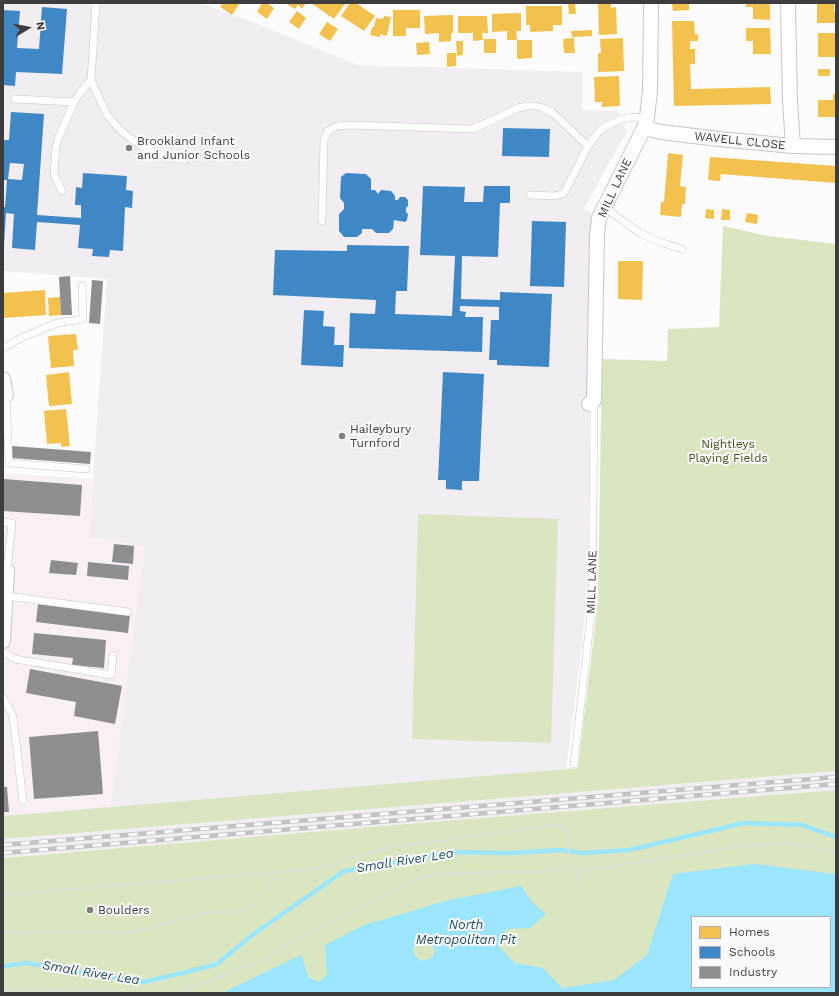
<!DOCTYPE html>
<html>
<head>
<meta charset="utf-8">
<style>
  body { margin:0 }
  #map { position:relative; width:839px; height:996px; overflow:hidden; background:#fcfbfd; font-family:"Work Sans",sans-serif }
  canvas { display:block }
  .frame { position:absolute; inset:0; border:4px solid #3d3c3e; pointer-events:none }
  .legend { position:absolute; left:691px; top:916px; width:140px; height:72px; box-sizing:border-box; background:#fdfafe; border:1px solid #b0aeb1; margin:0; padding:5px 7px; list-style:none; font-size:12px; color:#3d3c3e }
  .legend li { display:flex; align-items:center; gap:8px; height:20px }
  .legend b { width:20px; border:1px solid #b0aeb1 }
  .north { position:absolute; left:8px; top:8px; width:40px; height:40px; -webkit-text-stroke:3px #fdfafe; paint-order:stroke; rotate:80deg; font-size:11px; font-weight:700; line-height:16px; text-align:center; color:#3d3c3e }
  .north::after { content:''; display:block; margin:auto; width:14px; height:18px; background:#3d3c3e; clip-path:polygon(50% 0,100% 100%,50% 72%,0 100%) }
</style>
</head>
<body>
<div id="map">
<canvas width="839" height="996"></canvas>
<div class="frame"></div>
<ul class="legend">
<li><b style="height:11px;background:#f2c14e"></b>Homes</li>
<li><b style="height:11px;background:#3f88c5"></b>Schools</li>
<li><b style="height:11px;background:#8d8d92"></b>Industry</li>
</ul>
<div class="north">N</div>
</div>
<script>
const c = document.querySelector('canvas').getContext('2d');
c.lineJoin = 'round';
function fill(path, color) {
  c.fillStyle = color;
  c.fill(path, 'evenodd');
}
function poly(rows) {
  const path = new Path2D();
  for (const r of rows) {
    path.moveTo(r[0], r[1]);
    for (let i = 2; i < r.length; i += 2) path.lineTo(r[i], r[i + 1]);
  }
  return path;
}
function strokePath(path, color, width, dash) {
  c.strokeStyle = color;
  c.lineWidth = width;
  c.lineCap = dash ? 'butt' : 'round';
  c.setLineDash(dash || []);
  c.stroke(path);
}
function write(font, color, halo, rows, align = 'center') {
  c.font = font + ' "Work Sans",sans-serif';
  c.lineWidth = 4;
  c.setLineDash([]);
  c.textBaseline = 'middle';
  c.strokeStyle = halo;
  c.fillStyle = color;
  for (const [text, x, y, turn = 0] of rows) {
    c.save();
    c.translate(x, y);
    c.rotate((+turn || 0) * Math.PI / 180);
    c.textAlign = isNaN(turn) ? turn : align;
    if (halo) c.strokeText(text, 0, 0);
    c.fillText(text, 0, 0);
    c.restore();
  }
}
fill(poly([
  [3,473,93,479,89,537,144,546,110,808,3,816]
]), '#f9eff6');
fill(poly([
  [3,3,201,3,263,26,357,65,582,72,582,110,617,111,627,131,584,208,593,214,589,396,588,585,580,660,566,769,110,808,144,546,89,537,107,279,3,271],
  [836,771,836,790,406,824,3,858,3,839]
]), '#f1edf3');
fill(poly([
  [723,226,768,236,836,244,836,771,3,839,3,816,578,768,598,601,602,359,667,361,668,329,719,327],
  [418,514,558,519,551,743,412,739],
  [836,790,836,993,3,993,3,858,406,824],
  [692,917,830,917,830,987,692,987]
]), '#d9e6c0');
fill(poly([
  [754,864,836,874,836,993,222,993,301,955,309,978,319,982,327,974,325,945,364,925,449,900,521,886,532,902,546,914,530,928,506,929,499,947,515,963,543,968,562,988,614,980,647,955,673,874],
  [692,917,830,917,830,987,692,987],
  [421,941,431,943,435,950,432,958,421,961,415,956,413,948]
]), '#9be6fe');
fill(poly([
  [223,3,240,3,232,15,220,7],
  [262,3,267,3,274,8,267,19,257,12],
  [289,3,306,3,302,9,298,5,295,9,288,5],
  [311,3,344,3,345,4,334,19],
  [350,3,356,3,375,16,364,31,341,16],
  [568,3,575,3,576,14,569,14],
  [598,3,611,3,611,8,616,7,617,34,599,35],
  [672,3,689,3,689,10,673,11],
  [746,3,770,3,770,20,753,19,753,7,746,7],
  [817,3,834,3,834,12,836,11,836,23,817,23],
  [526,6,562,6,562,25,553,25,553,31,530,32,530,25,526,25],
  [393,10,420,10,420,28,406,28,406,36,393,36],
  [297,11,306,18,299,29,289,22],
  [521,13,521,31,516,31,517,40,507,40,507,31,492,32,492,14],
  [453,15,453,33,451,33,451,41,439,42,439,33,425,34,424,16],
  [384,16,391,17,387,36,380,34,380,37,370,35,372,27,374,27,376,18,383,19],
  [458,16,487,16,488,33,482,33,483,40,473,41,473,33,458,33],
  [672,21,694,21,695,34,698,34,698,41,690,41,690,49,695,49,695,64,690,64,691,89,770,87,771,104,674,106],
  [327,22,338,29,330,41,319,34],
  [746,28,770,28,771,54,753,54,753,41,746,41],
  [592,30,592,36,572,37,571,31],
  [818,33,836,33,836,57,818,57],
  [574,38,575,53,564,53,563,39],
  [623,38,624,71,598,72,598,53,601,53,600,39],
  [484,39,496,39,496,53,484,53],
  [517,40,532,40,532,58,517,59],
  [456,41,463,41,463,55,457,56],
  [429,42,430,54,417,55,416,43],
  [447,53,456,53,456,66,447,67],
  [818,69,830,69,830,76,818,76],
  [619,76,620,106,602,107,602,102,595,102,594,77],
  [833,94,836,94,836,117,818,117,818,100,833,100],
  [668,153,683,155,680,186,686,187,685,204,682,204,681,217,660,215,661,202,664,202],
  [710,157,836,166,836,183,721,174,720,181,708,180],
  [706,209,714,210,714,219,705,218],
  [722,209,730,210,730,220,721,220],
  [747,213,758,215,757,224,745,222],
  [618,261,643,261,642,300,618,299],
  [45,290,46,315,3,318,3,293],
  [60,297,61,315,49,316,48,298],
  [76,334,78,350,73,350,74,366,51,368,48,336],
  [69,372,72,404,49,406,46,375],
  [66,409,70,446,61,447,61,443,47,444,44,411]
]), '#f2c14e');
fill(poly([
  [42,7,67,9,62,74,16,72,15,86,3,85,3,10,20,11,17,48,39,49],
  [11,112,44,114,37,215,81,218,81,205,75,205,76,187,82,188,83,173,127,176,126,190,133,191,132,208,125,207,123,251,110,250,109,257,92,256,93,249,78,248,80,225,37,222,35,250,12,248,14,214,6,213,4,245,3,245,3,207,5,207,7,180,3,180,3,140,9,140],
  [10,163,24,164,22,180,8,179],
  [503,128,550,129,549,157,502,156],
  [346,173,366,174,371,179,371,190,375,190,378,194,381,190,391,191,395,196,395,200,398,200,400,197,405,197,408,200,408,206,406,208,406,212,408,214,407,220,405,222,394,220,393,229,389,233,376,233,372,229,362,229,362,233,357,237,344,237,339,231,339,214,344,209,344,203,340,198,341,177],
  [423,186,465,187,464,202,483,202,484,186,510,186,510,203,500,203,498,257,462,256,461,299,500,300,500,292,552,294,549,367,497,365,497,360,489,360,491,320,499,320,499,307,460,306,460,311,466,312,465,317,483,317,482,352,349,348,350,313,375,314,376,300,273,295,275,250,347,251,347,245,409,246,407,291,396,291,395,314,452,316,455,256,420,255],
  [532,221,566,222,564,287,530,286],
  [304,310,324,311,323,326,335,327,334,345,344,345,343,367,301,365],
  [443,372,484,374,479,481,462,481,462,490,446,489,446,480,438,480]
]), '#3f88c5');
fill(poly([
  [70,276,72,315,61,315,59,277],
  [92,280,103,281,100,324,89,323],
  [12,446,91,452,90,464,11,458],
  [3,479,82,485,80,516,3,511],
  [114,544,134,546,133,564,112,562],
  [51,560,78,563,76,575,49,573],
  [88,562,129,566,128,580,87,576],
  [38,604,130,615,128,633,36,622],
  [34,633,106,640,104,668,72,665,73,658,32,654],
  [30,669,122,686,115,724,74,716,76,702,26,693],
  [98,731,103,794,34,799,29,737],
  [3,787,7,787,9,812,3,812]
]), '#8d8d92');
strokePath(poly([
  [3,966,27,963,105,976,144,982,203,968,217,964,255,933,344,871,453,852,512,853,561,850,583,853,629,850,744,823,802,825,836,837]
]), '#9be6fe', 4.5);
const lane = poly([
  [96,3,91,80,107,115,122,132,141,146,154,152,185,160],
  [15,99,74,102],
  [62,191,54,174,56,147,58,139,74,102,79,94,91,80],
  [530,195,555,196,564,193,588,146,601,129,621,119,632,117,647,118],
  [604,207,640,233,657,241,682,249],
  [322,221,324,140,328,131,337,126,349,125,473,129,518,108,527,106,536,106,543,108,553,113,588,146],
  [3,348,23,337,57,323,83,319,82,286],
  [6,395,9,463,86,469],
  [3,522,12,523,7,570],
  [6,596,128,612],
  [3,652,15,659,111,675,113,655],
  [3,698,13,716,23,801],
  [574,764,592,605,594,401]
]);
const street = poly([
  [788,3,790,101,793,146],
  [644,128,661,132,719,139,793,146,836,147],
  [3,379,6,395],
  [589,404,594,400,597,235,599,218,644,128,647,118,650,91,651,3],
  [3,641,7,570]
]);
strokePath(lane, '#c6c5c7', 8);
strokePath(street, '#c6c5c7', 16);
strokePath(poly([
  [577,872,580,894],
  [3,895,315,869,376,851,395,847,558,825,563,826,567,830,568,836,570,862,572,868,577,872,735,847,787,843,836,852],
  [347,915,350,921],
  [3,933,77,932,125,933,143,930,196,915,215,912,229,913,242,910,255,904,265,893,278,873],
  [265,959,268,964],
  [3,990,107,990,122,993],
  [180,993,265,959,285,946,401,887,424,877,446,873,536,872,572,868]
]), '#deddde', 2.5, [3, 2]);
strokePath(lane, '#fffeff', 7);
strokePath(street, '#fffeff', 14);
const rail = poly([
  [3,845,836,777],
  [3,853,836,784]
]);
strokePath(rail, '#c3c3c4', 4.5);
strokePath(rail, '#fdfafe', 3, [9]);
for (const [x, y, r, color] of [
  [129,148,4,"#807f81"],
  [342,436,4,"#807f81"],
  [90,910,4,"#807f81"]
]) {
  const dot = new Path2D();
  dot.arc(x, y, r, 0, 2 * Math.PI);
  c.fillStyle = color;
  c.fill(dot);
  strokePath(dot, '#fdfafe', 1.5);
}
write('12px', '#3d3c3e', '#fdfafe', [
  ["Brookland Infant",137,141],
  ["and Junior Schools",137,155],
  ["Haileybury",350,429],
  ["Turnford",350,443],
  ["Boulders",98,910]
], 'left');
write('12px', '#3d3c3e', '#fdfafe', [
  ["WAVELL CLOSE",740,141,6],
  ["MILL LANE",615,188,-65],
  ["MILL LANE",592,582,-88]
]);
write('12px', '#425219', '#fdfafe', [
  ["Nightleys",728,444],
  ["Playing Fields",728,458]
]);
write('italic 13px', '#1e4d5b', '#fdfafe', [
  ["Small River Lea",405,861,-9],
  ["North",466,925],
  ["Metropolitan Pit",466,940],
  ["Small River Lea",91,973,9]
]);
</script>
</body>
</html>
